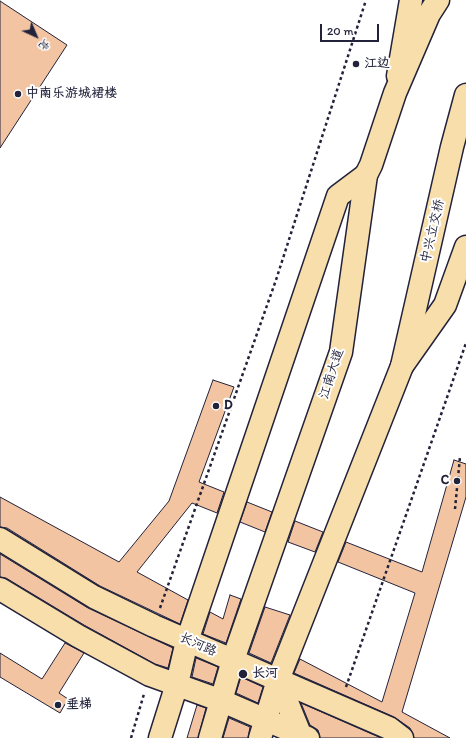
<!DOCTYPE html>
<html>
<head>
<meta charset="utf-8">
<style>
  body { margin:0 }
  #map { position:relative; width:466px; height:738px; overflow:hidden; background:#fff; font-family:Itim,"LXGW WenKai TC",sans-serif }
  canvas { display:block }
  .north { position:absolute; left:16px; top:16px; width:40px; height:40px; -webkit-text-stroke:3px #fff; paint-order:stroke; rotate:136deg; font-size:11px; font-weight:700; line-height:16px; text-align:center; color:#22223b }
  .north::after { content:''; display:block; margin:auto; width:14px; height:18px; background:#22223b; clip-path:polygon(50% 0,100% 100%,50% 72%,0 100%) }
  .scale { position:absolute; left:320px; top:24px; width:59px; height:18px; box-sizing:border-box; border:2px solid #22223b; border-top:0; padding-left:5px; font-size:12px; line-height:14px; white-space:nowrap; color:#22223b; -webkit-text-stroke:3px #fff; paint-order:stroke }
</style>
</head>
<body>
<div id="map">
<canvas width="466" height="738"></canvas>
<div class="north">北</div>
<div class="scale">20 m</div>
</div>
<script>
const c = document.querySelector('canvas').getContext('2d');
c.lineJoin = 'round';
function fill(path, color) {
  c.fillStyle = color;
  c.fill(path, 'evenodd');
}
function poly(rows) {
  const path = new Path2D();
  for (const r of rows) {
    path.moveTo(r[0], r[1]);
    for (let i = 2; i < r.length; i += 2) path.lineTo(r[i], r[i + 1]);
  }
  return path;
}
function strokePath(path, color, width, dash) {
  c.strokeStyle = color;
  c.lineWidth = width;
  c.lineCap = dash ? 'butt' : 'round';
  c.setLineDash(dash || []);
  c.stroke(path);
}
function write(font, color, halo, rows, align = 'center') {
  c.font = font + ' Itim,"LXGW WenKai TC",sans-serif';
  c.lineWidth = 4;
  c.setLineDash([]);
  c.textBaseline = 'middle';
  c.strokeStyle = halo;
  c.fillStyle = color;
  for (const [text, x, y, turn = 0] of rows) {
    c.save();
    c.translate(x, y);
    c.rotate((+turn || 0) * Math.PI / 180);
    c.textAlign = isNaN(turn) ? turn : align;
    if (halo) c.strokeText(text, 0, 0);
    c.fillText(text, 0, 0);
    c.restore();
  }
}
const building = poly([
  [0,1,67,45,0,148,0,1],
  [213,380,234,387,199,482,224,492,217,513,192,503,137,572,188,600,180,624,100,586,7,528,0,527,0,497,119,562,169,501,213,380],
  [454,460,466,464,466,497,402,712,450,738,414,738,410,728,394,717,294,673,300,659,382,702,415,593,338,562,346,542,422,572,454,460],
  [247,502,272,512,265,532,240,522,247,502],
  [295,521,323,532,315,552,288,542,295,521],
  [0,554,88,608,173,648,168,668,155,664,84,625,6,578,0,577,0,554],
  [230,595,241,599,226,643,203,634,210,612,223,619,230,595],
  [265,607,290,615,271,663,249,653,265,607],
  [65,643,84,653,59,693,68,699,60,713,0,677,0,653,42,679,65,643],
  [196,658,218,667,213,684,192,677,196,658],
  [241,677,263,687,258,703,236,693,241,677],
  [301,703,381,738,320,738,318,730,310,725,301,703],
  [197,705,206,708,198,738,187,738,197,705],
  [229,718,250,727,248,738,223,738,229,718]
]);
fill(building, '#f3c4a2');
strokePath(building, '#22223b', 1);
const major = poly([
  [398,76,411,0],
  [402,366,445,305,466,247],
  [0,539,94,597,154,626,389,728,402,738],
  [0,589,78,636,150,675,222,701,308,738],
  [278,680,300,734,299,738],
  [160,738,177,684,187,641,338,196,366,175]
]);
const highway = poly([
  [210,738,233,660,341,352,366,175,371,165,395,93,429,14,438,0],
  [260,738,278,680,402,366,452,147,466,95]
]);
strokePath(major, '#22223b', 25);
strokePath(highway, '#22223b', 25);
strokePath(poly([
  [455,509,460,457],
  [160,608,276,280,366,0],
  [346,687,466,343],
  [131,738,144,694]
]), '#22223b', 2.5, [3, 3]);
strokePath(major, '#f8deab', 22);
strokePath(highway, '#f8deab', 22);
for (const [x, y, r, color] of [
  [356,64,4,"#22223b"],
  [18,94,4,"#22223b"],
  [216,406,4,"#22223b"],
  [457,481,4,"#22223b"],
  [243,674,5,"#22223b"],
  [58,705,4,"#22223b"]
]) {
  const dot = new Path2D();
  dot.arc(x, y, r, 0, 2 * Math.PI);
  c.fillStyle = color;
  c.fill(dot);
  strokePath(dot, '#fff', 1.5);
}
write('bold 13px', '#22223b', '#fff', [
  ["江边",364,64],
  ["中南乐游城裙楼",26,94],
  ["D",224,406],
  ["C",449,481,"right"],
  ["长河",252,674],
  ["垂梯",66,705]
], 'left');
write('13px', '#22223b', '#fff', [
  ["中兴立交桥",433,231,-77],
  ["江南大道",332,374,-72],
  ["长河路",198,645,24]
]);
</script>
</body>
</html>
